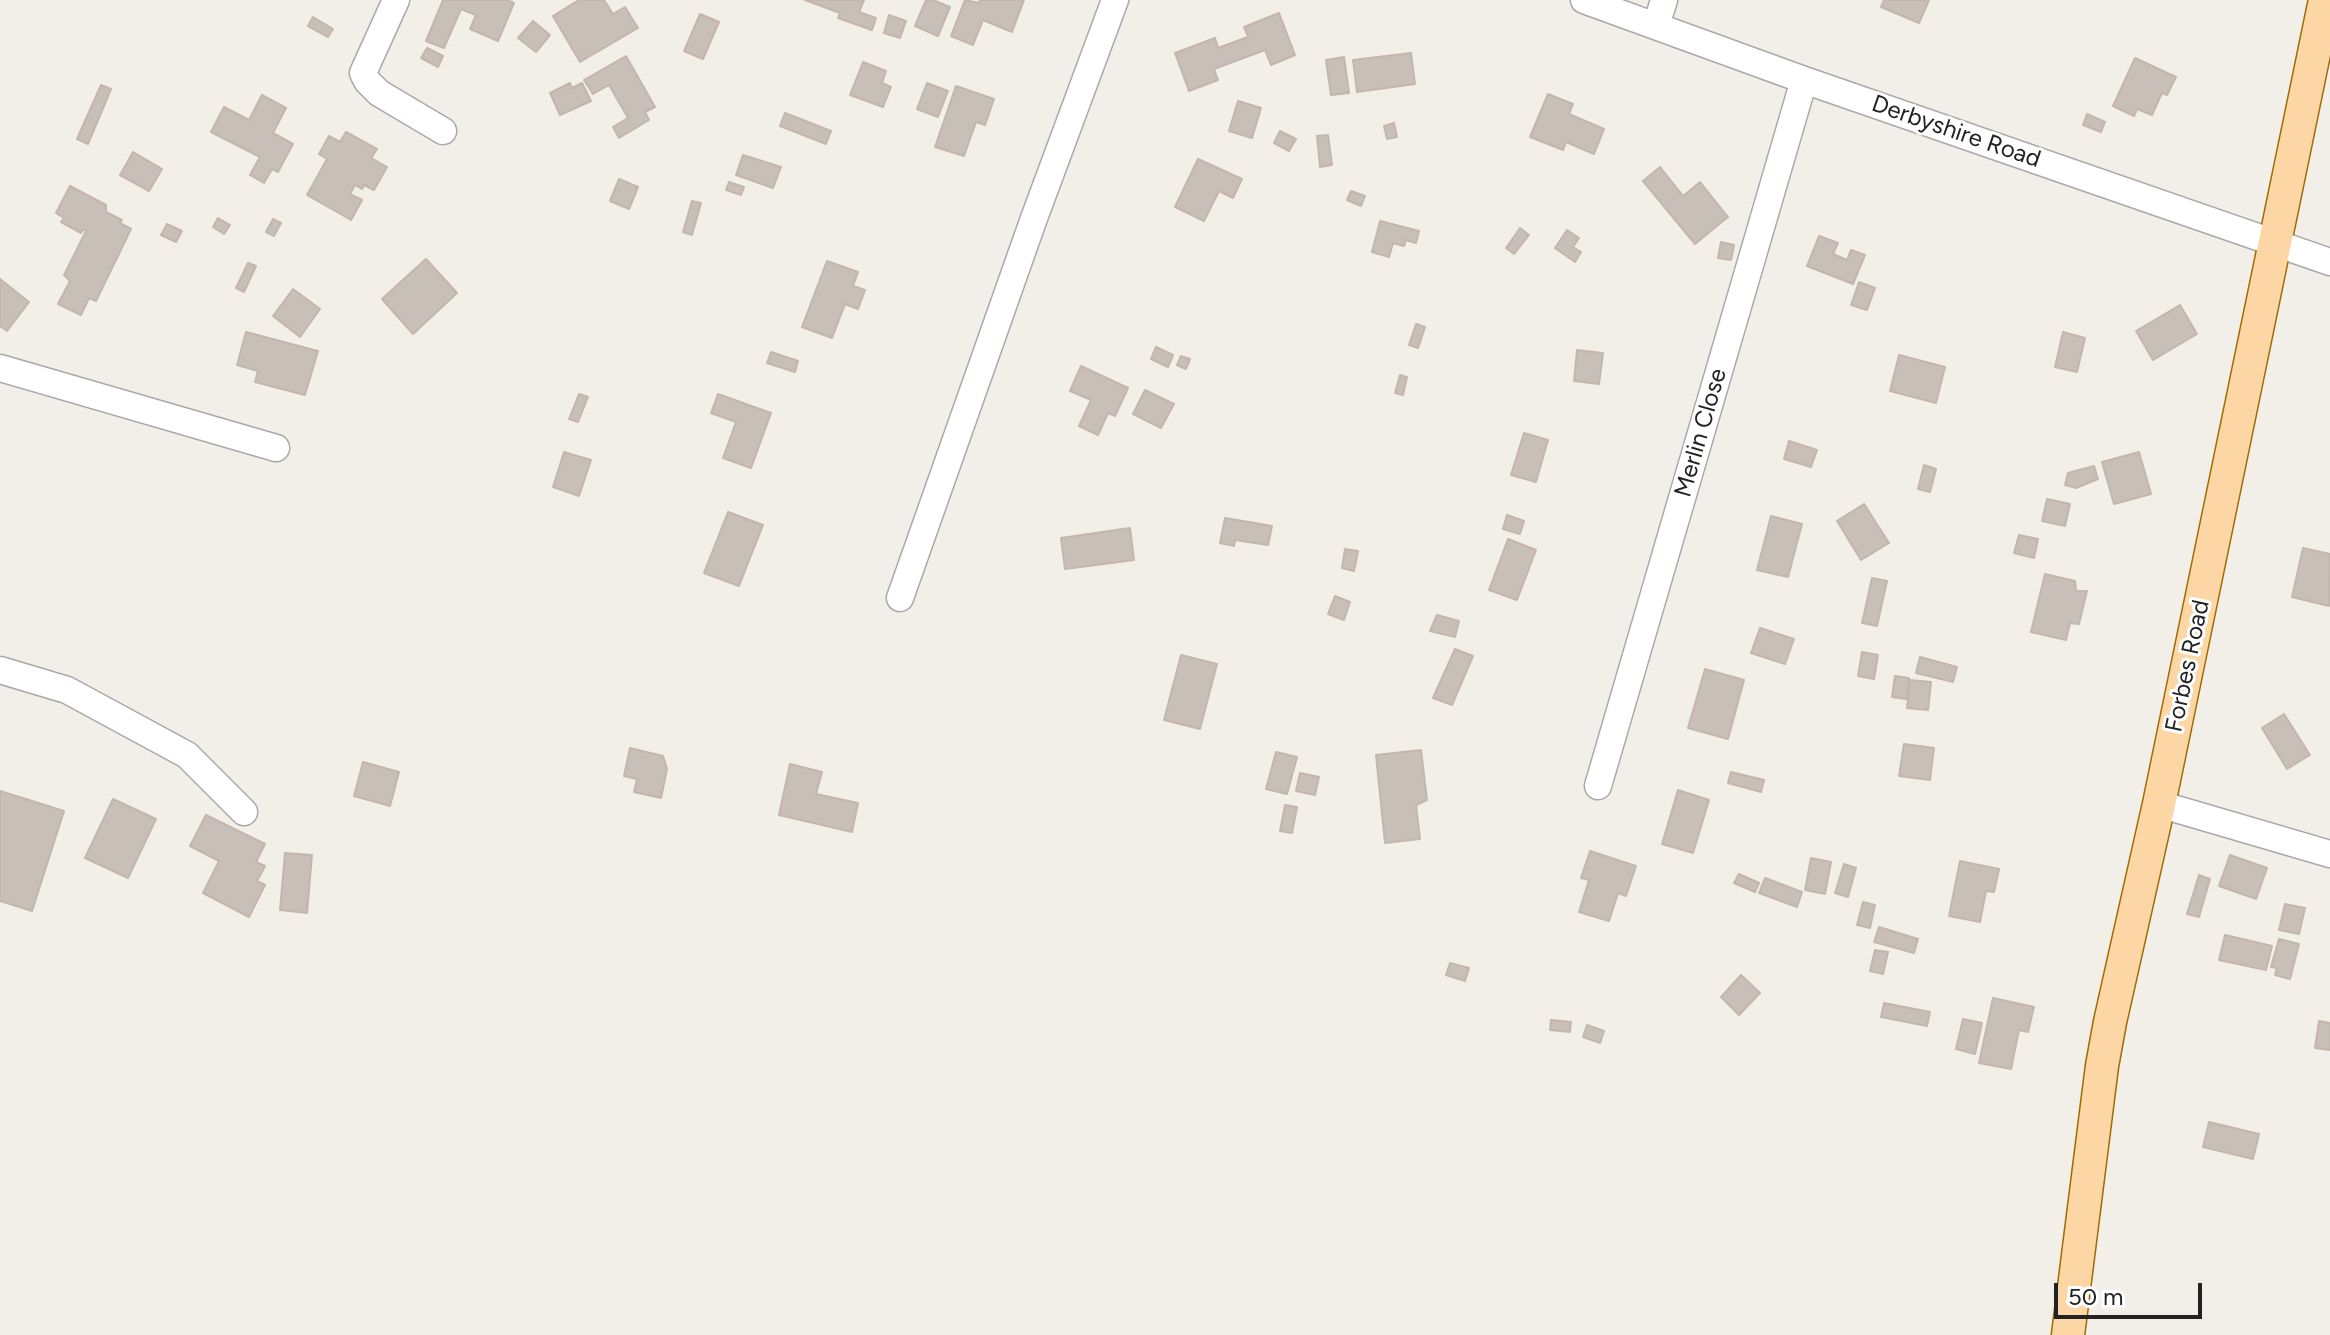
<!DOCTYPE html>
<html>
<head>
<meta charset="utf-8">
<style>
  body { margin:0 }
  #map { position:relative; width:2330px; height:1335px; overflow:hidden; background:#f2efe9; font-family:Figtree,sans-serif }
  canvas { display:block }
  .scale { position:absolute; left:2054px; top:1283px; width:148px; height:36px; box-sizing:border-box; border:4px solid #222; border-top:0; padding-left:10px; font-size:24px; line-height:28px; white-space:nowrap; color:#222; -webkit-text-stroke:6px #fff; paint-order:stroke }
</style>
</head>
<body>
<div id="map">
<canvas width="2330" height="1335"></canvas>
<div class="scale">50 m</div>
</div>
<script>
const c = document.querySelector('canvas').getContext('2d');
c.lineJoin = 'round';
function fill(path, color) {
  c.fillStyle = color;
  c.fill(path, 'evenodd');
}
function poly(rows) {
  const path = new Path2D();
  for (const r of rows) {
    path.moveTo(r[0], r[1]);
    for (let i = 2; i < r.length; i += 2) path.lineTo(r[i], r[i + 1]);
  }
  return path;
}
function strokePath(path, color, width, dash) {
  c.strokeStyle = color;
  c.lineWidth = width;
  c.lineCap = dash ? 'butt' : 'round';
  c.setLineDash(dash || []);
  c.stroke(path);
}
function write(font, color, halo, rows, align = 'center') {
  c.font = font + ' Figtree,sans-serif';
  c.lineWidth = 6;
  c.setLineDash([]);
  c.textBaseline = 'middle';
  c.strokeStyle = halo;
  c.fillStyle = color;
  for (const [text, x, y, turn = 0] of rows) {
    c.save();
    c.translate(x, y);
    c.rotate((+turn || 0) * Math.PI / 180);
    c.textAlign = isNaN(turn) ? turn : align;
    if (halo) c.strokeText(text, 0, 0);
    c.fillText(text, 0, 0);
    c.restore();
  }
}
const building = poly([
  [443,0,507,0,514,3,498,41,470,29,476,15,461,9,444,48,426,41,443,0],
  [579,0,604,0,613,14,625,7,638,28,580,62,553,16,579,0],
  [805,0,864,0,859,12,876,18,872,30,838,18,840,13,805,0],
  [926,0,933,0,950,7,938,36,915,26,926,0],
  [965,0,979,3,980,0,1024,0,1012,32,983,20,973,45,951,36,965,0],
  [1884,0,1929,0,1919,23,1881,7,1884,0],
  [1279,13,1295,55,1271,65,1265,50,1214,69,1218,80,1189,91,1175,53,1215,38,1218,48,1248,37,1244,27,1279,13],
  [700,14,719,22,703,59,684,51,700,14],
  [889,15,906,21,900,38,884,33,889,15],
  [313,17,333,29,328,37,308,26,313,17],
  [533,21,550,35,536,52,518,38,533,21],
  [427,48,443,56,438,67,421,58,427,48],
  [1411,53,1415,84,1357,92,1353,60,1411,53],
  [626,56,655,107,645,112,649,120,619,138,613,127,628,118,609,85,593,94,584,80,626,56],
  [1344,57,1349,93,1331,95,1326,60,1344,57],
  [2135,58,2176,77,2167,95,2162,93,2152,115,2137,109,2134,116,2113,106,2135,58],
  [863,62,886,71,882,83,891,87,883,107,850,95,863,62],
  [570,83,572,88,582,83,591,101,560,115,550,93,570,83],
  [927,83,948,91,938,117,917,109,927,83],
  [101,85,111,89,88,144,77,139,101,85],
  [956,86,994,99,985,125,976,122,964,156,935,147,956,86],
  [1548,94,1573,104,1569,114,1604,129,1594,154,1566,142,1563,150,1530,137,1548,94],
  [262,95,286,108,273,133,293,144,278,172,272,169,264,183,250,175,260,157,211,132,224,107,249,120,262,95],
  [1238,101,1261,108,1252,138,1229,131,1238,101],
  [785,113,831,131,826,144,780,126,785,113],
  [2087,114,2105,122,2101,132,2083,125,2087,114],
  [1394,123,1397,137,1387,139,1384,126,1394,123],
  [1280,131,1296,139,1289,151,1274,143,1280,131],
  [346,132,377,149,371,158,387,167,374,190,364,185,362,189,355,185,350,194,362,200,351,220,307,195,327,159,319,154,329,136,340,142,346,132],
  [1328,135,1332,165,1320,167,1317,136,1328,135],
  [133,152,162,169,149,191,120,175,133,152],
  [743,155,781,167,773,188,736,175,743,155],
  [1198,159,1242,179,1233,198,1219,191,1204,221,1175,207,1198,159],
  [1660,167,1683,196,1700,182,1728,217,1695,244,1643,181,1660,167],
  [619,179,638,187,629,209,610,201,619,179],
  [729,182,744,187,741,195,726,190,729,182],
  [70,186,106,205,106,212,122,220,120,223,131,229,96,301,89,298,81,315,58,304,70,281,64,275,86,231,83,229,81,233,61,222,64,218,56,213,70,186],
  [1351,191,1365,196,1361,206,1347,200,1351,191],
  [692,201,701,203,692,235,683,232,692,201],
  [218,218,230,225,224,234,213,227,218,218],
  [273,219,281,223,274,236,266,232,273,219],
  [1380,221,1419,231,1416,243,1406,240,1404,246,1393,243,1389,257,1372,252,1380,221],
  [167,224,182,231,176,242,161,235,167,224],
  [1520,228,1529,235,1514,254,1506,248,1520,228],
  [1567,230,1579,238,1573,247,1581,252,1575,262,1555,248,1567,230],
  [1819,236,1838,243,1833,254,1847,260,1851,250,1865,255,1853,284,1807,266,1819,236],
  [1721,242,1734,245,1731,260,1718,258,1721,242],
  [426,259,457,293,413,334,382,299,426,259],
  [827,261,858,272,853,286,865,290,858,309,845,304,832,338,802,327,827,261],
  [248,263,256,266,244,292,236,288,248,263],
  [0,279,29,302,7,331,0,326,0,279],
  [1859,282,1875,288,1867,310,1851,305,1859,282],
  [293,289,320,309,300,337,273,316,293,289],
  [2180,305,2197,334,2153,360,2136,331,2180,305],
  [1416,324,1425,327,1418,348,1409,345,1416,324],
  [246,332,318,351,305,395,255,382,258,371,237,365,246,332],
  [2063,332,2085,338,2077,372,2055,367,2063,332],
  [1156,347,1173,355,1168,367,1151,359,1156,347],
  [1577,350,1603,353,1599,384,1574,381,1577,350],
  [771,352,798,361,795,372,767,363,771,352],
  [1899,355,1945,367,1936,403,1890,391,1899,355],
  [1181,356,1190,359,1186,369,1177,365,1181,356],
  [1081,366,1128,388,1115,416,1108,413,1098,435,1079,426,1091,400,1070,391,1081,366],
  [1400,375,1407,377,1403,395,1395,393,1400,375],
  [1145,390,1174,404,1161,428,1133,414,1145,390],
  [579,394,588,397,578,422,569,419,579,394],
  [718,394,771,413,751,468,723,458,736,422,711,413,718,394],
  [1524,433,1548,440,1536,482,1511,475,1524,433],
  [1789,441,1817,450,1811,467,1784,459,1789,441],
  [564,452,591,460,579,496,553,487,564,452],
  [2139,452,2151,494,2114,504,2102,462,2139,452],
  [1924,465,1936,469,1930,492,1918,489,1924,465],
  [2094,466,2098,479,2076,488,2065,485,2068,473,2094,466],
  [2047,499,2070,504,2065,526,2042,521,2047,499],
  [1864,504,1889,543,1861,560,1837,521,1864,504],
  [728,512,763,525,739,586,704,573,728,512],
  [1507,515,1524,521,1520,534,1503,529,1507,515],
  [1771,516,1802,524,1788,577,1757,570,1771,516],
  [1225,518,1272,526,1268,545,1235,540,1234,546,1220,543,1225,518],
  [1130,528,1134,560,1065,569,1061,538,1130,528],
  [2019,535,2038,539,2034,558,2014,553,2019,535],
  [1508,539,1536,550,1517,600,1489,590,1508,539],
  [2303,548,2330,554,2329,606,2292,597,2303,548],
  [1345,549,1358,551,1354,571,1342,568,1345,549],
  [2045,574,2075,581,2076,591,2087,591,2079,624,2070,623,2066,640,2031,632,2045,574],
  [1872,578,1887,581,1877,626,1862,623,1872,578],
  [1335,596,1350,602,1344,620,1328,614,1335,596],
  [1437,615,1459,621,1455,637,1430,631,1437,615],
  [1760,628,1794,639,1785,664,1751,653,1760,628],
  [1455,649,1473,656,1452,705,1433,698,1455,649],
  [1862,652,1878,655,1874,679,1858,676,1862,652],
  [1181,655,1217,664,1200,729,1164,720,1181,655],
  [1920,657,1957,667,1953,682,1916,673,1920,657],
  [1705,669,1744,680,1728,739,1688,728,1705,669],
  [1895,676,1909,678,1906,699,1892,697,1895,676],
  [1910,680,1931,682,1928,710,1907,708,1910,680],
  [2284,714,2310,755,2287,769,2262,728,2284,714],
  [1904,744,1934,748,1930,780,1899,776,1904,744],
  [630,748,663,756,667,769,661,798,634,792,637,779,624,776,630,748],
  [1421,750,1427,800,1416,805,1420,839,1385,843,1376,755,1421,750],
  [1276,752,1297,757,1287,794,1266,789,1276,752],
  [363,762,399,772,390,806,354,796,363,762],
  [790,764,822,772,816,794,858,803,852,832,779,815,790,764],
  [1731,772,1764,780,1761,792,1728,783,1731,772],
  [1300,773,1319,777,1315,795,1296,791,1300,773],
  [1678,790,1709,800,1693,853,1662,844,1678,790],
  [0,791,64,811,32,911,0,901,0,791],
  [113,799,156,819,128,878,85,858,113,799],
  [1285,805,1297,807,1292,833,1280,831,1285,805],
  [206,815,265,844,256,862,265,866,257,881,265,885,249,917,203,893,219,861,190,846,206,815],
  [1590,851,1636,866,1626,896,1618,893,1609,921,1579,912,1589,880,1581,878,1590,851],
  [285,853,312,855,307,913,280,910,285,853],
  [2230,855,2267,868,2256,899,2219,886,2230,855],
  [1811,858,1831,862,1825,894,1805,890,1811,858],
  [1960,861,1999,869,1994,892,1986,891,1980,922,1949,916,1960,861],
  [1844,864,1856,868,1848,897,1835,893,1844,864],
  [1739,874,1759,883,1755,892,1734,883,1739,874],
  [2199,875,2210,879,2199,917,2187,914,2199,875],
  [1765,878,1802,892,1797,907,1759,893,1765,878],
  [1863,902,1875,905,1870,928,1857,925,1863,902],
  [2285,904,2305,908,2299,934,2279,930,2285,904],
  [1879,927,1918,939,1914,953,1874,942,1879,927],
  [2225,935,2272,946,2266,970,2219,960,2225,935],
  [2279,939,2299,944,2290,979,2275,975,2277,968,2271,967,2279,939],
  [1875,950,1888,952,1883,974,1870,971,1875,950],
  [1450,963,1469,968,1465,981,1446,975,1450,963],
  [1741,975,1760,993,1739,1015,1721,997,1741,975],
  [1993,998,2034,1007,2028,1032,2019,1030,2011,1069,1979,1063,1993,998],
  [1884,1003,1930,1012,1927,1026,1881,1017,1884,1003],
  [1963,1019,1982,1023,1975,1054,1956,1049,1963,1019],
  [1551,1020,1571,1022,1570,1032,1550,1030,1551,1020],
  [2319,1021,2330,1023,2330,1050,2315,1048,2319,1021],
  [1587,1025,1604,1031,1600,1043,1583,1037,1587,1025],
  [2209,1122,2259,1134,2253,1159,2203,1147,2209,1122]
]);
fill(building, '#c7bfb8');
strokePath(building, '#c4b6ab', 2);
const minor = poly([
  [396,0,363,73,367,81,379,93,443,131],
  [1584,0,1804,80,2330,262],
  [1656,26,1664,0],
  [0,368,276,448],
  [900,598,1033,221,1115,0],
  [0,670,67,690,187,755,244,812],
  [1598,786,1804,80],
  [2159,804,2330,854]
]);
const major = poly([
  [2068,1335,2102,1066,2110,1022,2159,804,2325,0]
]);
strokePath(minor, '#a9a9a9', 29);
strokePath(major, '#a06b00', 35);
strokePath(minor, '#fff', 26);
strokePath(major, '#fcd6a4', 32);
write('24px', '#222', '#fff', [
  ["Derbyshire Road",1956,132,19],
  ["Merlin Close",1701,433,-74],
  ["Forbes Road",2188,666,-78]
]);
</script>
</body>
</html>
